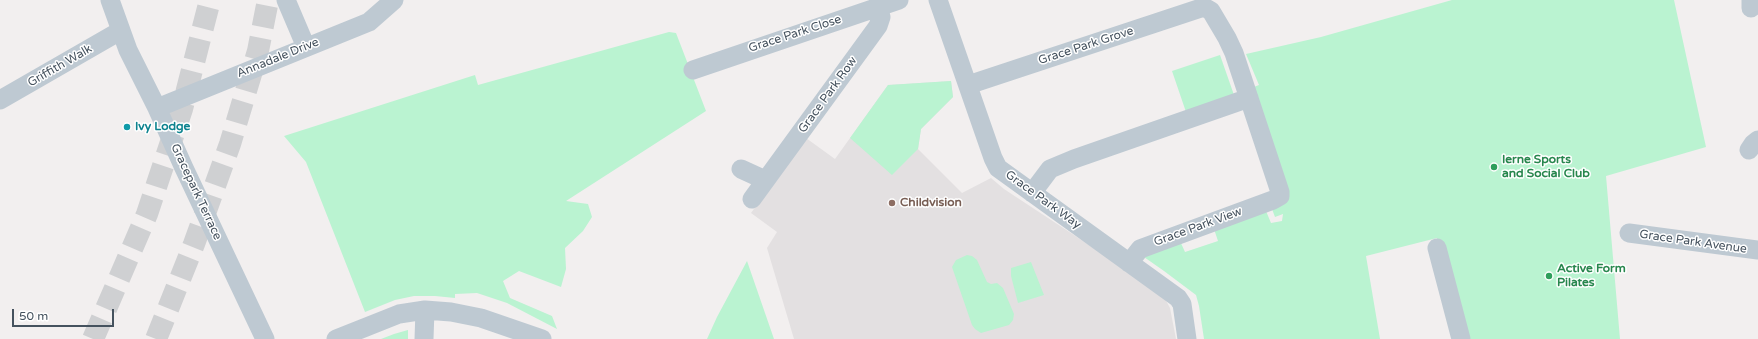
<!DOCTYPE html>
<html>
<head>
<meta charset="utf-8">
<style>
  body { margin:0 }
  #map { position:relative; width:1758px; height:339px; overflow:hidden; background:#f2efef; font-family:"Varela Round",sans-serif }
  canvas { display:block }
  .scale { position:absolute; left:12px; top:309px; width:102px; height:18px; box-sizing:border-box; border:2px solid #45525e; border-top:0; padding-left:5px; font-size:12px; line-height:14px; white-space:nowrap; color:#45525e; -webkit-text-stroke:3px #fff; paint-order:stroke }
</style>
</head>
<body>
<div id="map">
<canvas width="1758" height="339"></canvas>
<div class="scale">50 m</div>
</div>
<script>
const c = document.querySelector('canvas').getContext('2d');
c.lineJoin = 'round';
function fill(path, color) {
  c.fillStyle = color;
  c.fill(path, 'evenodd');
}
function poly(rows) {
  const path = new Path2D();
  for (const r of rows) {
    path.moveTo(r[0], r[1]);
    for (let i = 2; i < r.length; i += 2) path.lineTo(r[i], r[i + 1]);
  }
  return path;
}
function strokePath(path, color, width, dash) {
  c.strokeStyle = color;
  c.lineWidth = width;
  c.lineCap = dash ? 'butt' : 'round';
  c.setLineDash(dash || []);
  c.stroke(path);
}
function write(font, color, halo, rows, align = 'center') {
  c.font = font + ' "Varela Round",sans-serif';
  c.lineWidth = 3;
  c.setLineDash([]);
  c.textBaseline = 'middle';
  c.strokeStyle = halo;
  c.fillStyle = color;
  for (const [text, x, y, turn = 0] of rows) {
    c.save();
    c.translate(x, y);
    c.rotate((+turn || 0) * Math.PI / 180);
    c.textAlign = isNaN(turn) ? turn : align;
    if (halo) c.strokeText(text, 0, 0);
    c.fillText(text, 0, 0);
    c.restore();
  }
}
fill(poly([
  [951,81,953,97,921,129,918,149,962,193,991,178,1004,189,1162,293,1170,308,1176,339,794,339,767,248,777,232,751,213,806,138,835,159,888,85]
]), '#e3e0e1');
fill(poly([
  [1452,0,1674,0,1706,147,1606,176,1620,339,1465,339,1437,238,1366,256,1380,339,1204,339,1199,306,1196,295,1164,271,1144,257,1180,241,1185,252,1218,241,1214,229,1266,211,1271,223,1282,221,1283,214,1275,217,1272,209,1280,205,1251,88,1259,85,1246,54,1321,37],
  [669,32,676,33,706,111,566,201,588,204,592,217,583,231,565,248,566,269,561,287,519,271,503,281,510,298,552,316,557,329,507,303,477,293,455,294,455,298,435,296,414,296,395,300,365,312,306,162,284,136,475,75,478,85],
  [1220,55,1234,95,1186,112,1172,71],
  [951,81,953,97,921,129,918,149,892,175,850,138,888,85],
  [967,255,972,256,977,260,987,282,991,284,997,283,1003,288,1014,314,1013,320,1009,325,981,333,975,329,972,325,952,267,956,260],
  [747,261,774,339,707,339,717,317],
  [1031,262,1044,295,1018,303,1011,276,1011,268],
  [408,330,408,339,381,339,394,334]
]), '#baf3d1');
strokePath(poly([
  [93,339,147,214,182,109,210,0],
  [156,339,194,244,230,144,258,51,268,0]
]), '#cfd0d2', 22, [22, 11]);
strokePath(poly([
  [110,0,128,50,157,108,184,168,265,339],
  [286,0,306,47],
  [938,0,993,158,998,168,1178,298,1182,304,1187,339],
  [1751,0,1751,8],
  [693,70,899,0],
  [968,85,1204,7,1211,11,1227,38,1234,53,1280,192,1280,196,1273,200,1140,249,1129,263],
  [0,100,120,31],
  [157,108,369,22,394,0],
  [1749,150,1753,144,1758,140],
  [741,169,765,180],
  [1032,193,1050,169,1074,159,1249,98],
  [752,199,878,26,881,17,878,7],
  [1629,233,1758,250],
  [1437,248,1461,339],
  [336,339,399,314,425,310,451,312,481,318,542,339],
  [424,339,425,310]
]), '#bec9d2', 19);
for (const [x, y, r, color] of [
  [127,127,4,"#0f9aa8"],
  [1494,167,4,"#2e9e5b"],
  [892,203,4,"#8d6e63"],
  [1549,276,4,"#2e9e5b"]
]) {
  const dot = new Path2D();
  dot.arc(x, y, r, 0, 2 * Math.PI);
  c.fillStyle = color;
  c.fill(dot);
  strokePath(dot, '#fff', 1.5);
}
write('12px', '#45525e', '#fff', [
  ["Grace Park Close",795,34,-18],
  ["Grace Park Grove",1086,46,-18],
  ["Annadale Drive",278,58,-22],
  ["Griffith Walk",60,66,-30],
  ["Grace Park Row",828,95,-54],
  ["Gracepark Terrace",196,192,65],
  ["Grace Park Way",1043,200,36],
  ["Grace Park View",1198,227,-20],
  ["Grace Park Avenue",1693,242,8]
]);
write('bold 12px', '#0d838f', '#fff', [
  ["Ivy Lodge",135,127]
], 'left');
write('bold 12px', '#27864d', '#fff', [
  ["Ierne Sports",1502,160],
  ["and Social Club",1502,174],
  ["Active Form",1557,269],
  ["Pilates",1557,283]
], 'left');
write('bold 12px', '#785e54', '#fff', [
  ["Childvision",900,203]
], 'left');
</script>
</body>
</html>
